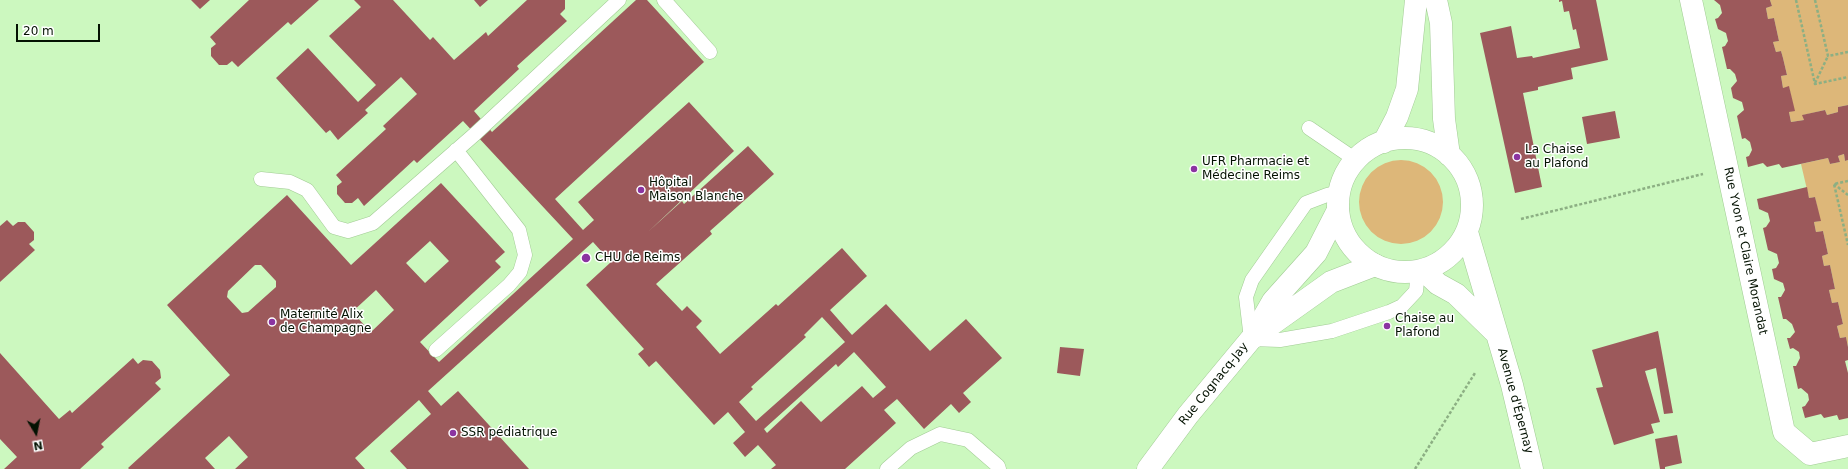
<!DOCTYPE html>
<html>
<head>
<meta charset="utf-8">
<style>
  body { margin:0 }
  #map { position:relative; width:1848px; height:469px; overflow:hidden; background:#ccf8bf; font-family:"DejaVu Sans",sans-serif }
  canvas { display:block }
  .north { position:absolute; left:16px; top:413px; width:40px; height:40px; -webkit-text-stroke:3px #fff; paint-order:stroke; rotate:170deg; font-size:11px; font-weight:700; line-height:16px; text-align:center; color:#041202 }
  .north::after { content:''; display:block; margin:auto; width:14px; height:18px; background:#041202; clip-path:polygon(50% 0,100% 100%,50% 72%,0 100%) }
  .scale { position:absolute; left:16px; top:24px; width:84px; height:18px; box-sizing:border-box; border:2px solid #041202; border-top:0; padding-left:5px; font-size:12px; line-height:14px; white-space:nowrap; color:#041202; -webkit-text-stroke:3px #fff; paint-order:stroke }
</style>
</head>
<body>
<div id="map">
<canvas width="1848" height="469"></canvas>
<div class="north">N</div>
<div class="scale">20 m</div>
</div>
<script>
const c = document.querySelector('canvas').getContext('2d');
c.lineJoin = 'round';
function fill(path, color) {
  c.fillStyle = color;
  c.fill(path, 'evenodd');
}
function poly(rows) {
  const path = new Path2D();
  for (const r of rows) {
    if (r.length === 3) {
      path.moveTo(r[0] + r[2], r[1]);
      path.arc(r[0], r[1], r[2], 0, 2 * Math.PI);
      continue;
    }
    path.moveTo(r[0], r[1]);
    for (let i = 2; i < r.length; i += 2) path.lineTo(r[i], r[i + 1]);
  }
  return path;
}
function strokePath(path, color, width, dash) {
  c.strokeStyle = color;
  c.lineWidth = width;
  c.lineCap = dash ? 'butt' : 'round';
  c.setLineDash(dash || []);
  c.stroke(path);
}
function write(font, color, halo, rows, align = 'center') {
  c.font = font + ' "DejaVu Sans",sans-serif';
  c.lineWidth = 3;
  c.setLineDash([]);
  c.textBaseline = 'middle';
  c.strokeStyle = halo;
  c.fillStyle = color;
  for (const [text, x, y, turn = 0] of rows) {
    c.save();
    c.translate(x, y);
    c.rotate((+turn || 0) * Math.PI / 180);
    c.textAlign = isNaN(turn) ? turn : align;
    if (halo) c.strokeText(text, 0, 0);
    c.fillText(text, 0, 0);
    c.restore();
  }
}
fill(poly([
  [1770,0,1848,0,1848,105,1838,107,1838,112,1827,115,1825,110,1803,115,1804,120,1791,122,1789,112,1794,110,1789,87,1783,88,1781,76,1787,75,1783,58,1781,51,1776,52,1773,42,1779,41,1774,18,1768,19,1766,8,1772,6],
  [1844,154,1845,161,1848,160,1848,347,1846,337,1840,338,1837,326,1843,324,1838,302,1832,303,1829,290,1835,289,1830,265,1824,266,1822,256,1828,254,1823,231,1816,232,1814,222,1820,221,1815,197,1809,198,1801,164,1828,158,1830,164,1840,162,1838,156],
  [1401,202,42]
]), '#ddb779');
fill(poly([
  [191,0,210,0,200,9],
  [249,0,319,0,291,25,288,22,238,67,232,61,227,65,219,65,211,56,211,48,216,44,210,37],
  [354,0,393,0,430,40,433,37,454,60,486,32,488,36,527,0,565,0,565,9,560,14,567,21,517,66,519,69,474,111,492,132,636,0,647,0,704,62,555,199,583,230,594,220,578,202,689,102,734,151,649,231,682,201,684,204,748,146,774,174,710,231,712,234,656,284,682,311,687,306,702,321,696,327,720,354,776,304,778,306,842,248,867,276,830,310,852,335,886,304,930,351,966,319,1002,358,963,393,971,402,959,413,951,404,924,429,897,399,884,410,896,423,845,469,771,469,776,465,758,445,745,457,733,443,745,432,728,412,714,425,656,361,649,367,638,354,644,349,586,285,611,262,593,242,428,391,441,406,458,391,529,469,407,469,390,451,431,414,419,400,355,458,365,469,235,469,248,457,229,436,205,458,215,469,129,469,128,468,230,375,167,305,287,195,351,265,441,183,505,252,495,261,501,267,420,342,439,362,573,239,463,121,417,163,414,160,364,206,358,198,352,203,345,203,337,194,337,186,342,182,336,175,386,129,383,126,417,94,401,77,365,110,368,113,338,140,330,130,326,133,276,78,308,48,358,102,376,85,329,36,361,7],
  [430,241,449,261,425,283,406,263],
  [255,265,261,265,276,281,276,287,248,312,242,313,227,297,228,291],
  [376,290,394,310,371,332,352,312],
  [822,317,845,342,756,421,739,402,753,389,751,387,806,337,804,335],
  [854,352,886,387,873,398,862,386,821,422,801,401,767,433,764,429,836,364,838,367],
  [474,0,488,0,480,7],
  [1559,0,1596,0,1608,60,1571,68,1573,79,1538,87,1538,90,1523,93,1542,187,1515,193,1480,33,1511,26,1517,58,1532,56,1533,58,1580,48,1576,29,1573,30,1569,11,1564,12,1562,1,1559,2],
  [1714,0,1770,0,1772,6,1766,8,1768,19,1774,18,1779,41,1773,42,1776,52,1781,51,1783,58,1787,75,1781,76,1783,88,1789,86,1795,111,1789,112,1791,122,1804,120,1802,115,1825,110,1827,115,1838,112,1838,107,1848,105,1848,160,1845,161,1844,154,1838,156,1840,162,1830,164,1828,158,1782,168,1779,164,1767,167,1763,163,1748,167,1746,157,1749,156,1752,150,1750,142,1745,138,1742,139,1737,116,1744,110,1742,102,1733,98,1731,88,1737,81,1735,74,1730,69,1727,69,1722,47,1725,46,1728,41,1726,33,1718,29,1715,19,1718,18,1722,13,1720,5],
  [1615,111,1620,138,1587,144,1582,117],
  [1807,187,1809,198,1815,197,1821,221,1814,222,1816,232,1823,231,1828,254,1822,256,1824,266,1830,265,1835,289,1829,290,1832,303,1838,302,1843,324,1837,326,1840,338,1846,337,1848,347,1848,360,1845,361,1848,373,1848,418,1839,420,1837,415,1824,418,1821,414,1805,418,1802,407,1805,406,1809,400,1808,394,1801,388,1798,389,1793,366,1796,366,1800,358,1799,352,1793,348,1790,349,1787,338,1790,338,1795,332,1792,324,1786,319,1783,319,1778,297,1781,297,1785,290,1783,283,1774,279,1772,269,1776,268,1779,263,1777,254,1768,250,1763,228,1766,227,1770,221,1768,213,1759,209,1757,199],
  [7,220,13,226,18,222,25,222,34,232,34,240,29,244,35,250,0,282,0,226],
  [1658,331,1673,413,1664,414,1656,368,1645,371,1660,422,1651,424,1654,433,1614,445,1596,388,1603,387,1592,350],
  [1060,347,1084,349,1080,376,1057,373],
  [0,353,59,419,70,410,72,413,133,358,138,364,143,360,152,361,160,370,161,378,155,383,161,389,101,444,104,447,80,469,4,469,17,457,0,439],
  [1677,435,1682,463,1665,467,1665,469,1660,469,1655,439]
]), '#9c595b');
const service = poly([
  [664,0,710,52],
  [1309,128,1356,160],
  [261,179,290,182,307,190,334,227,348,231,373,223,475,134,619,0],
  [1339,192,1327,195,1306,203,1252,280,1246,297,1251,339,1280,340,1332,331,1389,312,1402,306,1416,291,1418,271],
  [436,350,509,285,520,272,525,255,519,230,456,150],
  [887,469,911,448,940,434,968,440,998,466,999,469]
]);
const minor = poly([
  [1691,0,1784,432,1810,454,1848,446]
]);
const tertiary = poly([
  [1254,334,1273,301,1316,253,1338,210],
  [1148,469,1188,415,1251,339,1331,282,1375,265]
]);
const secondary = poly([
  [1436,0,1441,23,1444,119,1449,155],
  [1405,205,67],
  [1384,142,1397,117,1407,89,1416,0],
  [1467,232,1512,385,1532,469],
  [1423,270,1438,284,1456,294,1496,333]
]);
strokePath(service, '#a1cb94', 15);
strokePath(minor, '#a1cb94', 23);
strokePath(tertiary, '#a1cb94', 23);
strokePath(secondary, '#a1cb94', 23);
strokePath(poly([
  [1796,0,1815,84,1848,77],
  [1815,0,1828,56,1848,52],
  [1815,83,1828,56],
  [1848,181,1834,184,1848,245],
  [1834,184,1848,195],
  [1521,219,1703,174],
  [1415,469,1475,373]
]), '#8caf83', 2.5, [3, 2]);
strokePath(service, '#fff', 14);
strokePath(minor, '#fff', 22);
strokePath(tertiary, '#fff', 22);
strokePath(secondary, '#fff', 22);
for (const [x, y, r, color] of [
  [1517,157,4,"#8b34a1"],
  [1194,169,4,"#8b34a1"],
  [641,190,4,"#8b34a1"],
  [586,258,5,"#8b34a1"],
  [272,322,4,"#8b34a1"],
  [1387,326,4,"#8b34a1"],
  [453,433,4,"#8b34a1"]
]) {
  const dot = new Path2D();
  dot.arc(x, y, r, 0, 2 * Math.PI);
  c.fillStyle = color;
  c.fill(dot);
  strokePath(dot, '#fff', 1.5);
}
write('12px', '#041202', '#fff', [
  ["La Chaise",1525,150],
  ["au Plafond",1525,164],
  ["UFR Pharmacie et",1202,162],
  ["Médecine Reims",1202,176],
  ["Hôpital",649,183],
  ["Maison Blanche",649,197],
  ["CHU de Reims",595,258],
  ["Maternité Alix",280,315],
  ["de Champagne",280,329],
  ["Chaise au",1395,319],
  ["Plafond",1395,333],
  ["SSR pédiatrique",461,433]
], 'left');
write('12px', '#041202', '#fff', [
  ["Rue Yvon et Claire Morandat",1745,251,78],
  ["Rue Cognacq-Jay",1214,384,-51],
  ["Avenue d'Épernay",1515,401,75]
]);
</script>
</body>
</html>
